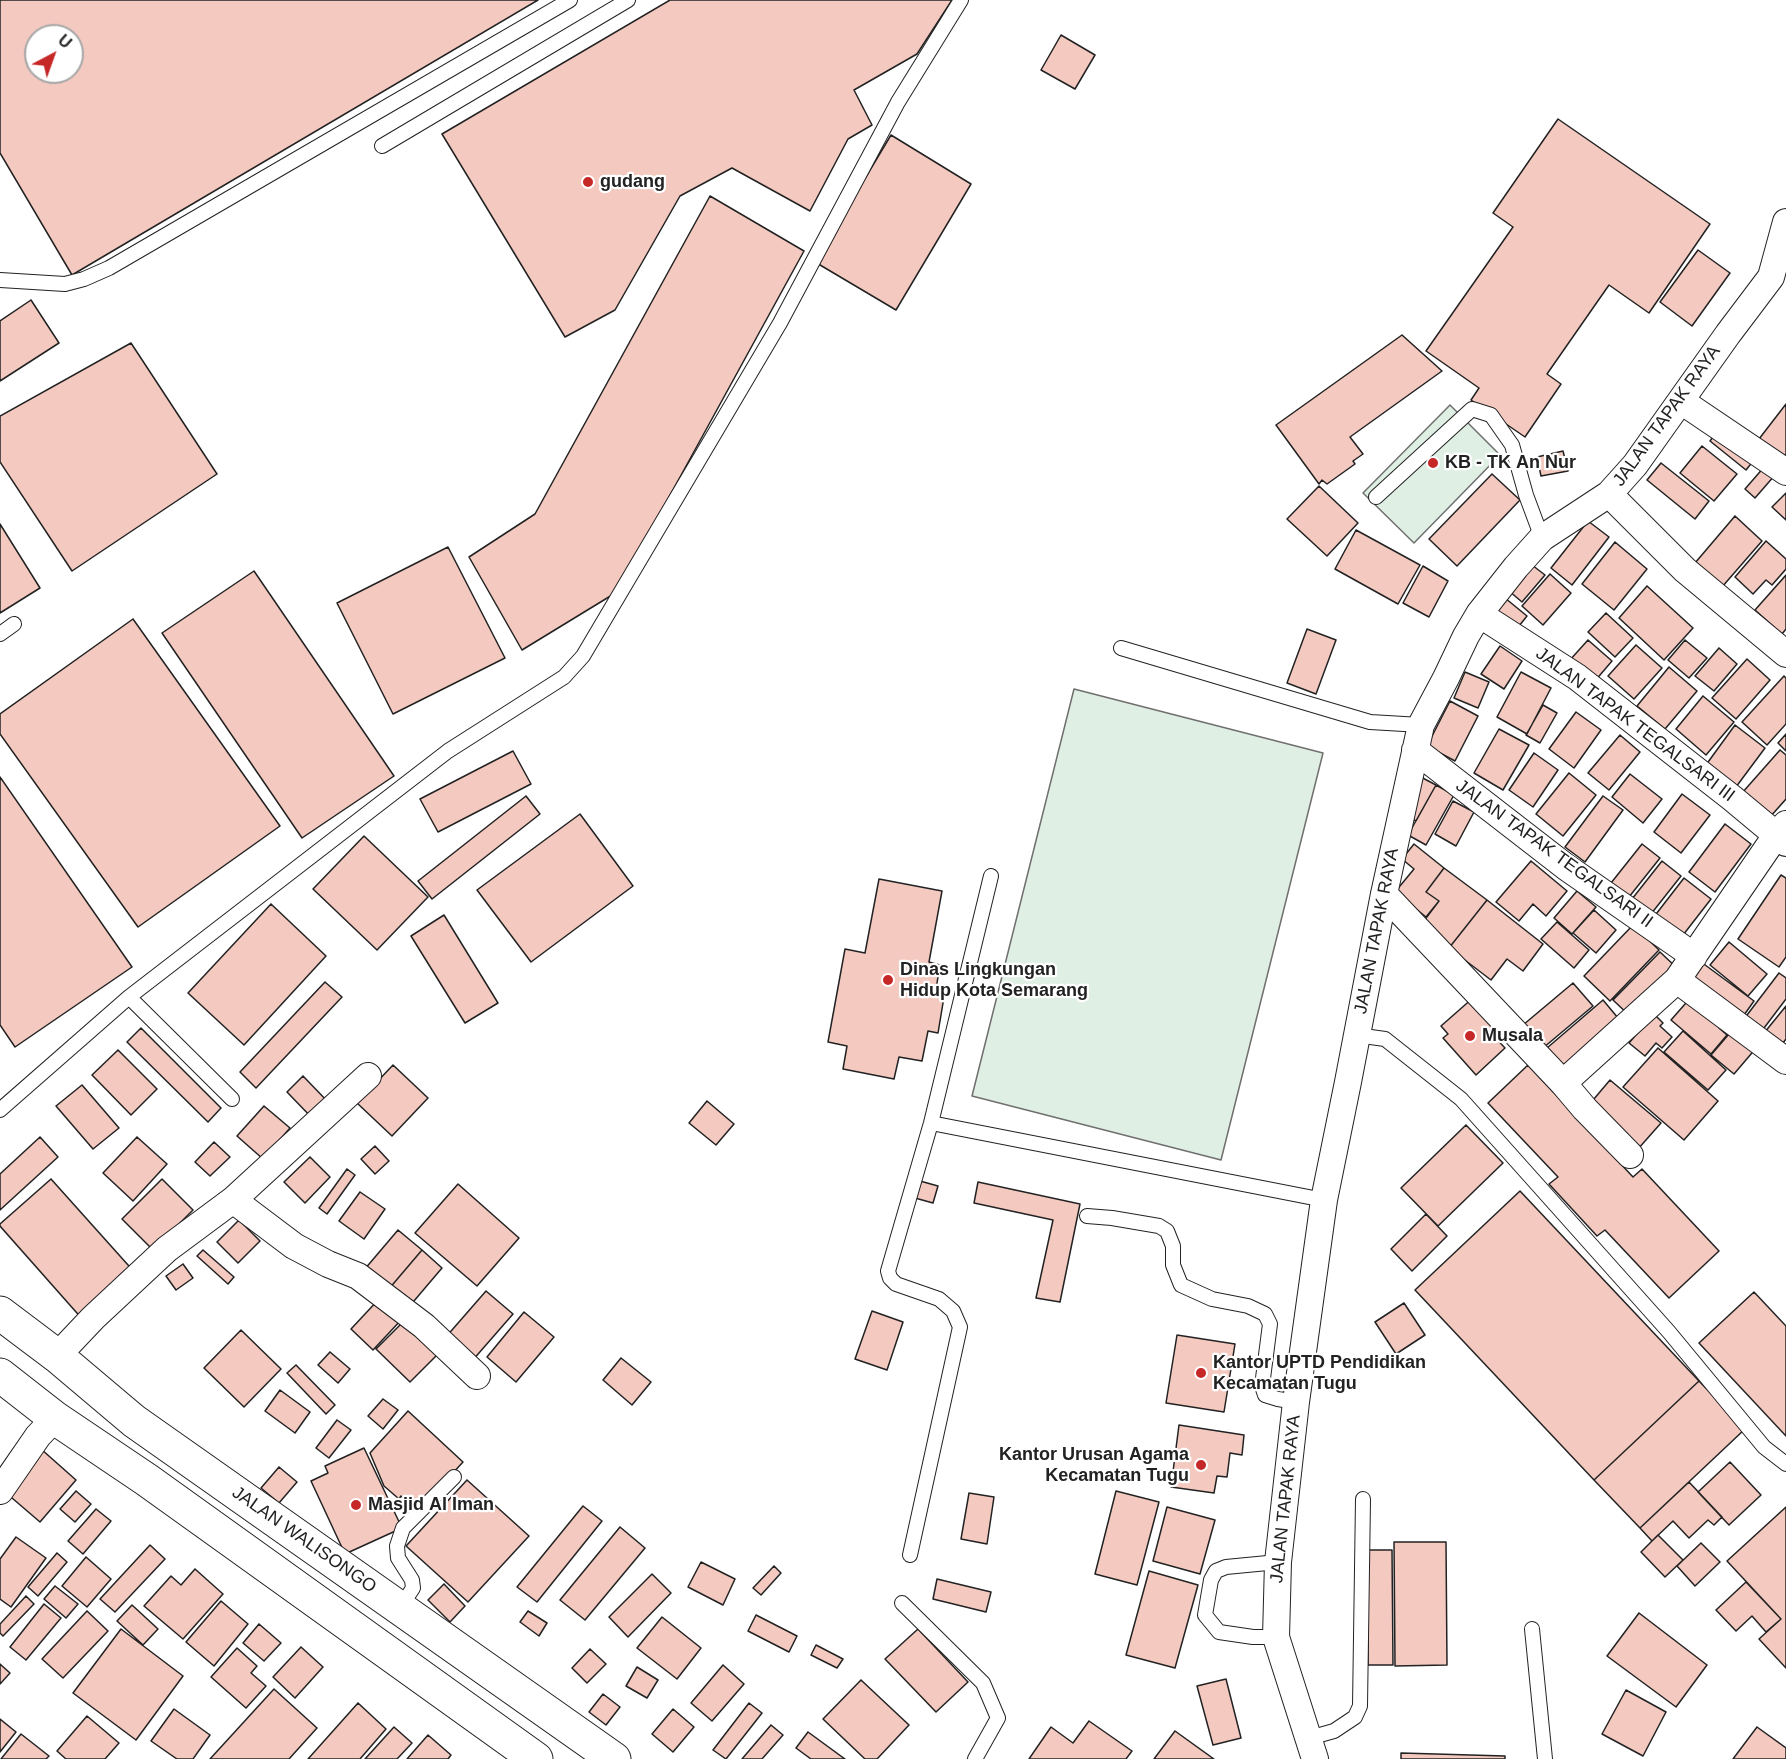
<!DOCTYPE html>
<html>
<head>
<meta charset="utf-8">
<style>
  body { margin:0 }
  #map { position:relative; width:1786px; height:1759px; overflow:hidden; background:#fff; font-family:Helvetica,sans-serif }
  canvas { display:block }
  .north { position:absolute; left:24px; top:24px; width:60px; height:60px; box-sizing:border-box; background:#fff; border:2px solid #a7a7a7; border-radius:50%; rotate:41deg; font-size:16px; font-weight:700; line-height:24px; text-align:center; color:#222 }
  .north::after { content:''; display:block; margin:auto; width:21px; height:27px; background:#c62828; clip-path:polygon(50% 0,100% 100%,50% 72%,0 100%) }
</style>
</head>
<body>
<div id="map">
<canvas width="1786" height="1759"></canvas>
<div class="north">U</div>
</div>
<script>
const c = document.querySelector('canvas').getContext('2d');
c.lineJoin = 'round';
function fill(path, color) {
  c.fillStyle = color;
  c.fill(path, 'evenodd');
}
function poly(rows) {
  const path = new Path2D();
  for (const r of rows) {
    path.moveTo(r[0], r[1]);
    for (let i = 2; i < r.length; i += 2) path.lineTo(r[i], r[i + 1]);
  }
  return path;
}
function strokePath(path, color, width, dash) {
  c.strokeStyle = color;
  c.lineWidth = width;
  c.lineCap = dash ? 'butt' : 'round';
  c.setLineDash(dash || []);
  c.stroke(path);
}
function write(font, color, halo, rows, align = 'center') {
  c.font = font + ' Helvetica,sans-serif';
  c.lineWidth = 4.5;
  c.setLineDash([]);
  c.textBaseline = 'middle';
  c.strokeStyle = halo;
  c.fillStyle = color;
  for (const [text, x, y, turn = 0] of rows) {
    c.save();
    c.translate(x, y);
    c.rotate((+turn || 0) * Math.PI / 180);
    c.textAlign = isNaN(turn) ? turn : align;
    if (halo) c.strokeText(text, 0, 0);
    c.fillText(text, 0, 0);
    c.restore();
  }
}
const green = poly([
  [1450,405,1500,455,1414,543,1363,493,1450,405],
  [1074,689,1323,753,1221,1160,972,1096,1074,689]
]);
fill(green, '#e0efe3');
strokePath(green, '#6f6f6f', 1.5);
const building = poly([
  [0,0,538,0,72,275,0,153,0,0],
  [36,36,72,36,72,72,36,72,36,36],
  [670,0,952,0,917,54,854,90,872,125,848,139,810,211,732,168,680,196,615,310,565,337,442,134,670,0],
  [1061,35,1095,55,1075,89,1041,70,1061,35],
  [1558,119,1710,224,1649,313,1609,285,1547,374,1561,384,1525,437,1471,400,1479,388,1426,351,1513,227,1493,213,1558,119],
  [891,135,971,184,896,310,815,262,891,135],
  [710,196,804,251,617,592,522,650,469,557,535,514,710,196],
  [1698,250,1730,273,1692,326,1660,302,1698,250],
  [31,300,59,343,0,381,0,321,31,300],
  [1402,335,1442,371,1350,437,1363,454,1353,461,1355,464,1327,484,1322,480,1319,484,1276,425,1402,335],
  [131,343,217,474,72,571,0,462,0,416,131,343],
  [1786,404,1786,460,1759,439,1786,404],
  [1718,430,1754,460,1746,470,1710,441,1718,430],
  [1702,446,1737,474,1714,501,1680,473,1702,446],
  [1563,451,1568,471,1541,476,1537,457,1563,451],
  [1661,463,1709,501,1695,519,1647,480,1661,463],
  [1765,466,1775,475,1755,498,1745,489,1765,466],
  [1492,474,1520,500,1457,566,1429,539,1492,474],
  [1319,486,1358,523,1327,556,1287,519,1319,486],
  [1786,493,1786,520,1772,507,1786,493],
  [1735,516,1762,541,1722,587,1695,563,1735,516],
  [1588,521,1609,537,1572,585,1551,568,1588,521],
  [0,524,40,588,0,613,0,524],
  [1356,530,1420,565,1398,604,1335,569,1356,530],
  [1766,541,1786,559,1786,569,1772,585,1766,580,1753,594,1735,577,1766,541],
  [1615,542,1647,569,1614,610,1582,584,1615,542],
  [448,547,505,658,393,714,337,603,448,547],
  [1532,565,1545,575,1522,602,1509,591,1532,565],
  [1423,566,1448,581,1429,617,1403,603,1423,566],
  [254,571,394,776,302,838,162,633,254,571],
  [1550,574,1571,593,1543,625,1522,606,1550,574],
  [1786,575,1786,629,1782,634,1755,610,1786,575],
  [1647,586,1693,628,1664,660,1619,618,1647,586],
  [1505,598,1527,616,1515,631,1492,613,1505,598],
  [1606,613,1633,638,1615,657,1588,632,1606,613],
  [133,619,280,826,138,927,0,734,0,714,133,619],
  [1307,629,1336,640,1316,694,1287,683,1307,629],
  [1588,640,1612,661,1594,682,1569,661,1588,640],
  [1685,640,1707,658,1689,678,1668,660,1685,640],
  [1636,645,1662,668,1634,699,1608,676,1636,645],
  [1500,646,1522,661,1504,689,1481,674,1500,646],
  [1719,648,1737,664,1714,691,1695,676,1719,648],
  [1747,659,1770,680,1736,719,1712,698,1747,659],
  [1669,667,1697,691,1665,729,1637,706,1669,667],
  [1465,672,1489,682,1478,708,1454,698,1465,672],
  [1521,672,1551,688,1527,734,1497,717,1521,672],
  [1784,676,1786,678,1786,724,1767,745,1742,722,1784,676],
  [1703,696,1734,722,1706,755,1676,729,1703,696],
  [1450,701,1478,716,1455,761,1427,746,1450,701],
  [1543,705,1557,713,1540,743,1526,735,1543,705],
  [1576,712,1601,730,1574,768,1549,749,1576,712],
  [1735,725,1765,748,1733,791,1703,769,1735,725],
  [1499,729,1529,745,1503,790,1474,773,1499,729],
  [1786,734,1786,751,1778,743,1786,734],
  [1620,735,1640,752,1609,790,1588,773,1620,735],
  [1780,750,1786,755,1786,799,1770,817,1742,793,1780,750],
  [513,751,531,784,438,832,420,799,513,751],
  [1534,753,1558,770,1533,807,1509,790,1534,753],
  [1569,773,1596,795,1563,836,1536,814,1569,773],
  [1630,774,1662,799,1643,823,1612,797,1630,774],
  [1417,775,1436,785,1416,821,1404,815,1417,775],
  [0,777,132,967,15,1047,0,1025,0,777],
  [1436,785,1454,795,1426,845,1408,835,1436,785],
  [1682,794,1710,815,1681,853,1654,832,1682,794],
  [526,796,540,814,432,899,418,881,526,796],
  [1603,796,1623,810,1585,862,1565,847,1603,796],
  [1453,801,1474,812,1456,846,1435,834,1453,801],
  [580,814,633,886,531,962,477,890,580,814],
  [1725,824,1751,844,1715,892,1689,872,1725,824],
  [364,836,428,897,377,950,313,889,364,836],
  [1414,844,1444,868,1426,892,1439,901,1426,917,1395,892,1414,869,1402,859,1414,844],
  [1642,844,1660,858,1629,897,1611,883,1642,844],
  [1531,861,1567,891,1546,916,1533,904,1519,921,1496,902,1531,861],
  [1662,861,1681,876,1651,914,1632,899,1662,861],
  [1444,868,1487,900,1449,948,1420,926,1439,901,1426,892,1444,868],
  [1781,875,1786,878,1786,957,1779,967,1738,939,1781,875],
  [1684,878,1711,899,1680,939,1653,918,1684,878],
  [879,879,942,891,929,962,940,965,935,995,944,997,938,1033,928,1031,922,1061,899,1057,894,1079,843,1069,847,1046,828,1042,845,949,865,953,879,879],
  [1577,891,1596,907,1572,934,1554,918,1577,891],
  [1487,900,1543,944,1523,971,1507,959,1491,980,1449,948,1487,900],
  [271,904,326,956,244,1045,188,993,271,904],
  [1594,910,1616,930,1596,953,1573,933,1594,910],
  [444,915,498,1003,465,1023,411,936,444,915],
  [1557,922,1589,950,1574,968,1541,939,1557,922],
  [1633,925,1659,950,1610,1001,1584,976,1633,925],
  [1729,942,1767,974,1748,996,1710,965,1729,942],
  [1660,952,1678,969,1631,1017,1613,1000,1660,952],
  [1697,959,1754,1001,1739,1022,1682,980,1697,959],
  [1779,973,1786,978,1786,999,1761,1032,1744,1019,1779,973],
  [325,982,342,997,256,1088,240,1072,325,982],
  [1573,983,1593,1006,1543,1048,1523,1025,1573,983],
  [1693,995,1726,1019,1719,1028,1727,1035,1711,1054,1671,1020,1693,995],
  [1474,997,1500,1027,1492,1034,1505,1048,1476,1075,1443,1038,1448,1034,1441,1026,1474,997],
  [1603,1000,1623,1024,1566,1071,1547,1048,1603,1000],
  [1786,1006,1786,1039,1777,1051,1760,1038,1786,1006],
  [1654,1014,1663,1023,1660,1026,1672,1037,1662,1048,1656,1043,1645,1056,1629,1043,1654,1014],
  [1735,1027,1757,1047,1734,1074,1711,1055,1735,1027],
  [141,1028,221,1108,208,1122,127,1042,141,1028],
  [1683,1031,1726,1070,1708,1090,1664,1052,1683,1031],
  [1658,1048,1718,1101,1684,1140,1623,1087,1658,1048],
  [118,1050,157,1089,131,1115,92,1075,118,1050],
  [393,1065,428,1098,392,1136,357,1103,393,1065],
  [1528,1065,1633,1177,1642,1169,1719,1251,1669,1298,1605,1230,1597,1236,1549,1184,1558,1177,1488,1103,1528,1065],
  [303,1076,330,1104,314,1120,287,1092,303,1076],
  [1610,1080,1661,1123,1638,1149,1588,1106,1610,1080],
  [82,1085,119,1128,93,1149,56,1106,82,1085],
  [707,1101,734,1124,716,1145,689,1123,707,1101],
  [264,1106,290,1128,263,1159,237,1136,264,1106],
  [1466,1125,1503,1163,1438,1226,1401,1188,1466,1125],
  [40,1137,58,1157,0,1210,0,1174,40,1137],
  [137,1137,167,1164,133,1201,103,1173,137,1137],
  [214,1142,230,1157,210,1176,195,1162,214,1142],
  [375,1146,389,1161,375,1174,361,1159,375,1146],
  [310,1157,330,1177,305,1203,284,1182,310,1157],
  [347,1169,355,1175,327,1214,319,1208,347,1169],
  [51,1179,137,1275,84,1321,0,1226,0,1224,51,1179],
  [162,1179,193,1210,153,1250,122,1219,162,1179],
  [920,1181,938,1186,933,1203,915,1198,920,1181],
  [978,1182,1080,1204,1060,1302,1036,1298,1053,1220,974,1203,978,1182],
  [458,1184,519,1238,477,1286,415,1233,458,1184],
  [1520,1191,1699,1381,1594,1480,1415,1290,1520,1191],
  [360,1192,385,1209,364,1239,339,1221,360,1192],
  [1426,1214,1447,1236,1412,1271,1391,1249,1426,1214],
  [239,1220,260,1241,238,1263,217,1242,239,1220],
  [398,1230,422,1250,388,1290,364,1270,398,1230],
  [203,1250,234,1277,228,1284,197,1256,203,1250],
  [422,1250,442,1268,408,1308,388,1290,422,1250],
  [183,1264,193,1278,176,1290,166,1276,183,1264],
  [486,1291,513,1314,472,1361,445,1338,486,1291],
  [1754,1292,1786,1326,1786,1436,1699,1343,1754,1292],
  [379,1299,402,1319,373,1350,351,1329,379,1299],
  [1404,1303,1425,1335,1396,1354,1375,1322,1404,1303],
  [872,1311,903,1322,887,1370,855,1359,872,1311],
  [524,1312,554,1337,516,1382,487,1357,524,1312],
  [407,1318,441,1351,410,1382,376,1349,407,1318],
  [241,1330,281,1369,244,1407,204,1368,241,1330],
  [1177,1335,1235,1344,1224,1412,1166,1403,1177,1335],
  [330,1352,350,1369,338,1383,318,1365,330,1352],
  [621,1358,651,1382,632,1405,603,1380,621,1358],
  [296,1365,335,1405,326,1414,287,1373,296,1365],
  [1699,1381,1745,1429,1640,1528,1594,1480,1699,1381],
  [280,1390,310,1412,295,1433,265,1411,280,1390],
  [383,1399,398,1410,383,1429,368,1416,383,1399],
  [408,1411,463,1462,418,1511,401,1496,399,1499,384,1486,370,1453,408,1411],
  [337,1420,351,1430,329,1458,316,1448,337,1420],
  [1179,1425,1244,1435,1242,1455,1230,1453,1227,1477,1217,1476,1214,1493,1171,1487,1179,1425],
  [364,1448,402,1528,345,1554,311,1481,328,1473,325,1466,364,1448],
  [41,1449,76,1480,40,1522,5,1492,41,1449],
  [1730,1462,1761,1495,1729,1525,1698,1492,1730,1462],
  [279,1467,297,1482,279,1503,261,1488,279,1467],
  [467,1480,529,1536,468,1602,406,1546,467,1480],
  [1689,1482,1722,1517,1714,1525,1708,1520,1689,1538,1673,1521,1652,1541,1640,1528,1689,1482],
  [76,1491,91,1504,75,1522,60,1509,76,1491],
  [1116,1491,1159,1502,1137,1585,1095,1574,1116,1491],
  [969,1493,994,1497,987,1544,961,1539,969,1493],
  [583,1506,602,1521,537,1602,517,1587,583,1506],
  [1167,1507,1215,1520,1200,1574,1153,1561,1167,1507],
  [1786,1507,1786,1668,1759,1639,1781,1619,1727,1561,1786,1507],
  [96,1509,111,1521,83,1554,68,1541,96,1509],
  [620,1527,645,1548,585,1620,560,1600,620,1527],
  [1658,1535,1683,1560,1665,1577,1641,1552,1658,1535],
  [16,1537,46,1558,11,1607,0,1599,0,1559,16,1537],
  [1394,1542,1446,1542,1447,1665,1395,1666,1394,1542],
  [1701,1543,1720,1562,1695,1586,1677,1566,1701,1543],
  [150,1545,165,1559,115,1612,100,1599,150,1545],
  [1368,1550,1392,1550,1393,1665,1368,1665,1368,1550],
  [57,1553,67,1562,38,1596,28,1587,57,1553],
  [86,1557,111,1579,87,1607,62,1586,86,1557],
  [701,1562,735,1579,723,1605,688,1587,701,1562],
  [774,1566,781,1573,761,1595,753,1588,774,1566],
  [195,1569,223,1594,183,1639,144,1606,171,1576,181,1585,195,1569],
  [1149,1571,1198,1585,1175,1668,1126,1655,1149,1571],
  [652,1574,671,1593,628,1637,609,1617,652,1574],
  [937,1579,991,1592,986,1612,933,1599,937,1579],
  [1746,1582,1781,1619,1766,1632,1752,1616,1736,1631,1716,1610,1746,1582],
  [444,1584,465,1606,450,1622,428,1600,444,1584],
  [55,1586,78,1604,66,1618,44,1599,55,1586],
  [26,1596,34,1604,3,1636,0,1633,0,1624,26,1596],
  [221,1601,248,1624,214,1666,186,1642,221,1601],
  [44,1604,61,1618,26,1660,10,1647,44,1604],
  [132,1605,158,1629,143,1645,117,1621,132,1605],
  [87,1611,108,1631,63,1678,42,1659,87,1611],
  [528,1611,547,1623,539,1636,520,1622,528,1611],
  [1639,1613,1707,1665,1676,1707,1607,1656,1639,1613],
  [756,1615,797,1636,789,1652,748,1631,756,1615],
  [662,1617,701,1648,677,1679,637,1648,662,1617],
  [259,1624,281,1643,264,1661,243,1643,259,1624],
  [121,1629,183,1676,136,1740,73,1693,121,1629],
  [918,1629,968,1682,936,1712,885,1659,918,1629],
  [816,1645,843,1659,837,1668,811,1655,816,1645],
  [301,1647,323,1667,295,1698,273,1677,301,1647],
  [237,1648,257,1666,251,1673,266,1686,246,1708,211,1677,237,1648],
  [590,1649,606,1664,587,1683,572,1668,590,1649],
  [0,1664,10,1673,0,1684,0,1664],
  [723,1665,744,1684,712,1721,691,1703,723,1665],
  [637,1667,658,1680,647,1698,626,1686,637,1667],
  [1226,1679,1241,1738,1213,1745,1197,1686,1226,1679],
  [861,1680,909,1725,877,1759,865,1759,823,1719,861,1680],
  [274,1689,317,1728,289,1759,210,1759,274,1689],
  [1626,1690,1666,1712,1643,1756,1602,1734,1626,1690],
  [603,1694,620,1707,606,1725,589,1712,603,1694],
  [358,1703,386,1729,360,1759,308,1759,358,1703],
  [749,1703,762,1713,726,1759,713,1750,749,1703],
  [174,1709,210,1735,193,1759,177,1759,151,1741,174,1709],
  [673,1709,694,1727,673,1752,652,1734,673,1709],
  [87,1716,119,1743,105,1759,66,1759,57,1751,87,1716],
  [0,1719,16,1732,0,1752,0,1719],
  [1089,1721,1132,1751,1126,1759,1029,1759,1051,1727,1073,1743,1089,1721],
  [771,1725,783,1735,762,1759,742,1759,771,1725],
  [394,1727,412,1743,397,1759,365,1759,394,1727],
  [1757,1727,1786,1748,1786,1759,1733,1759,1757,1727],
  [1175,1731,1214,1759,1154,1759,1175,1731],
  [808,1732,845,1759,811,1759,796,1748,808,1732],
  [21,1734,49,1756,46,1759,1,1759,21,1734],
  [428,1735,451,1755,448,1759,407,1759,428,1735],
  [1401,1753,1505,1756,1505,1759,1401,1759,1401,1753]
]);
fill(building, '#f3c9c0');
strokePath(building, '#222', 1.5);
const service = poly([
  [382,146,628,0],
  [0,280,65,284,84,279,109,268,570,0],
  [1376,497,1472,409,1491,415,1512,445,1526,495,1542,538],
  [0,634,14,624],
  [1121,648,1370,722,1421,725],
  [129,997,232,1099],
  [1356,1035,1385,1039,1461,1099,1669,1332,1764,1447,1786,1464],
  [0,1110,129,997,448,751,564,677,583,656,780,323,898,102,961,0],
  [931,1123,1324,1200],
  [1087,1216,1112,1218,1159,1226,1167,1231,1173,1246,1173,1265,1181,1285,1212,1299,1248,1306,1265,1314,1270,1324,1262,1386,1265,1395,1278,1399,1296,1402],
  [910,1555,960,1327,953,1311,939,1299,896,1284,890,1278,888,1271,931,1123,991,876],
  [902,1603,983,1683,998,1718,975,1759],
  [400,1608,413,1588,412,1580,398,1558,397,1546,403,1528,454,1477],
  [1532,1629,1545,1759],
  [1276,1637,1253,1637,1219,1632,1205,1615,1211,1580,1216,1571,1226,1567,1278,1562],
  [1309,1738,1334,1731,1355,1717,1360,1706,1363,1499]
]);
const minor = poly([
  [1681,401,1786,472],
  [1609,494,1685,570,1786,654],
  [1479,614,1577,677,1732,798,1786,843],
  [1415,750,1566,867,1694,956],
  [1384,894,1563,1083,1585,1109,1630,1155],
  [1677,980,1786,1061],
  [1563,1083,1677,980,1777,834,1786,824],
  [233,1200,294,1246,328,1264,358,1276,424,1326,477,1376],
  [57,1356,93,1318,167,1249,233,1200,368,1076],
  [0,1491,38,1436,55,1418],
  [1315,1759,1276,1637,1278,1562,1296,1402,1324,1200,1348,1082,1384,894,1421,725,1446,678,1466,636,1479,614,1516,567,1542,538,1609,494,1635,465,1728,334,1771,277,1786,222]
]);
const trunk = poly([
  [0,1313,57,1356,134,1421,614,1759],
  [0,1375,55,1418,147,1480,536,1759]
]);
strokePath(service, '#222', 16);
strokePath(minor, '#222', 28);
strokePath(trunk, '#222', 35);
strokePath(service, '#fff', 14);
strokePath(minor, '#fff', 26);
strokePath(trunk, '#fff', 33);
for (const [x, y, r, color] of [
  [588,182,6,"#c62828"],
  [1433,463,6,"#c62828"],
  [888,980,6,"#c62828"],
  [1470,1036,6,"#c62828"],
  [1201,1373,6,"#c62828"],
  [1201,1465,6,"#c62828"],
  [356,1505,6,"#c62828"]
]) {
  const dot = new Path2D();
  dot.arc(x, y, r, 0, 2 * Math.PI);
  c.fillStyle = color;
  c.fill(dot);
  strokePath(dot, '#fff', 2);
}
write('bold 18px', '#222', '#fff', [
  ["gudang",600,182],
  ["KB - TK An Nur",1445,463],
  ["Dinas Lingkungan",900,970],
  ["Hidup Kota Semarang",900,991],
  ["Musala",1482,1036],
  ["Kantor UPTD Pendidikan",1213,1363],
  ["Kecamatan Tugu",1213,1384],
  ["Kantor Urusan Agama",1189,1455,"right"],
  ["Kecamatan Tugu",1189,1476,"right"],
  ["Masjid Al Iman",368,1505]
], 'left');
write('18px', '#222', '#fff', [
  ["JALAN TAPAK RAYA",1667,416,-54],
  ["JALAN TAPAK TEGALSARI III",1635,725,37],
  ["JALAN TAPAK TEGALSARI II",1554,854,36],
  ["JALAN TAPAK RAYA",1377,931,-79],
  ["JALAN TAPAK RAYA",1286,1499,-84],
  ["JALAN WALISONGO",304,1540,35]
]);
</script>
</body>
</html>
